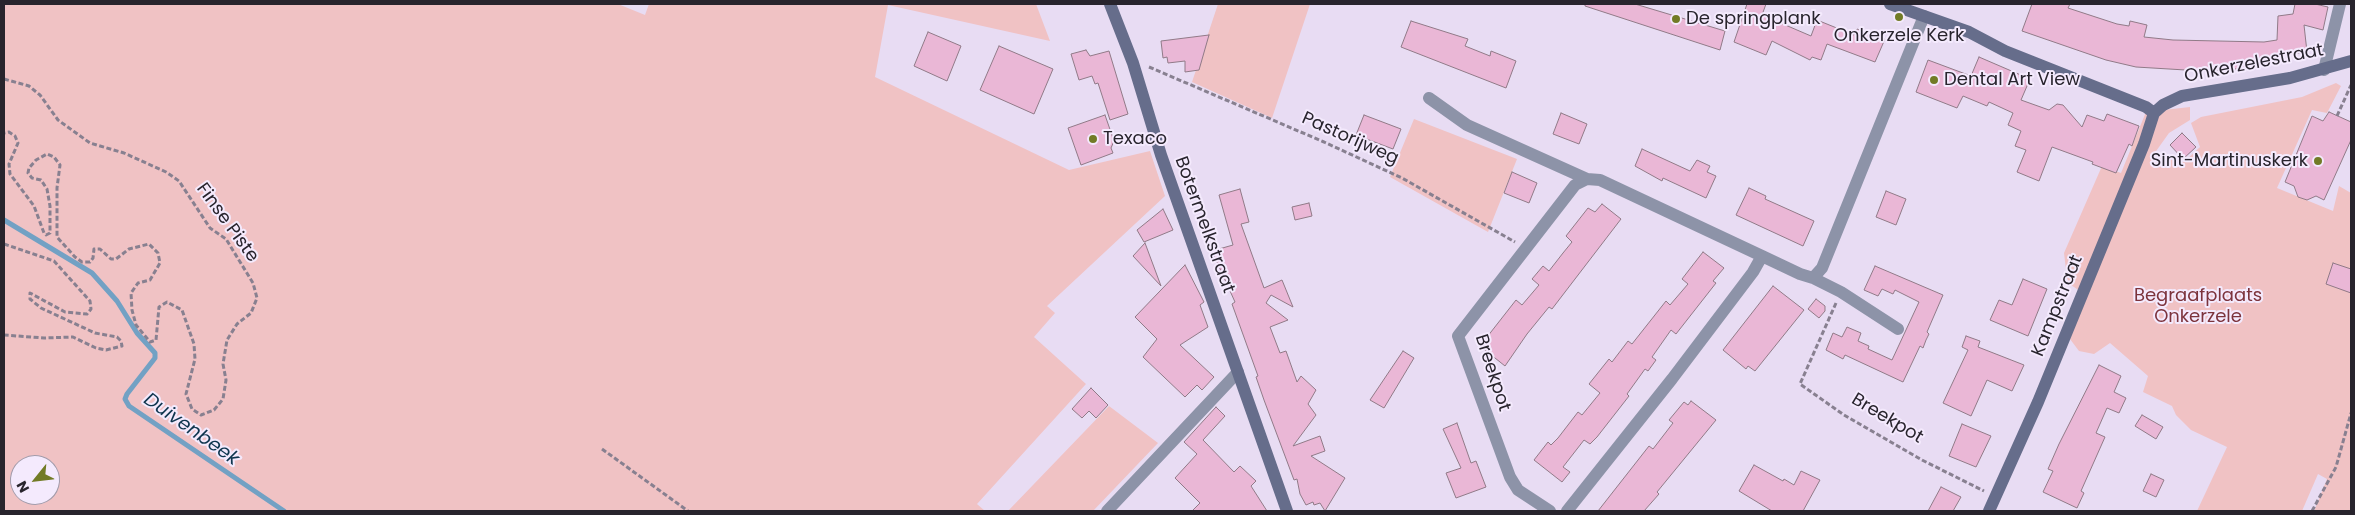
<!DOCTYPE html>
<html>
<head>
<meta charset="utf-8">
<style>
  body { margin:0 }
  #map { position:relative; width:2355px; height:515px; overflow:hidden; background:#e8dcf3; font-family:Poppins,sans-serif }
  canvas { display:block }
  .frame { position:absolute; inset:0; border:5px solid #28242d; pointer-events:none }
  .north { position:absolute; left:10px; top:455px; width:50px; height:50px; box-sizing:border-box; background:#f4eafd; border:1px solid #a29baa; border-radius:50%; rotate:241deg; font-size:14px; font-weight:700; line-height:20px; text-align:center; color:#28242d }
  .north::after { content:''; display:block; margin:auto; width:18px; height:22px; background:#727b26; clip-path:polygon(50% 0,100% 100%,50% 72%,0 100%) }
</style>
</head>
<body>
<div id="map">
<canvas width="2355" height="515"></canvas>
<div class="frame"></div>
<div class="north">N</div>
</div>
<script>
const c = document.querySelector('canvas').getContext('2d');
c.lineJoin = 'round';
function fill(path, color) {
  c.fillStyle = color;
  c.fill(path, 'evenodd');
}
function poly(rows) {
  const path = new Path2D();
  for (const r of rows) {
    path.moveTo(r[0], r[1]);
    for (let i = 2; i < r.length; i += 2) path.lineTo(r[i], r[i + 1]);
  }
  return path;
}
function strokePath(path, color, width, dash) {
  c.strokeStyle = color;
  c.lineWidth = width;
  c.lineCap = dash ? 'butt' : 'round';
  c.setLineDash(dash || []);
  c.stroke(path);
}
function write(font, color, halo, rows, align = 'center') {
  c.font = font + ' Poppins,sans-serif';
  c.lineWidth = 4;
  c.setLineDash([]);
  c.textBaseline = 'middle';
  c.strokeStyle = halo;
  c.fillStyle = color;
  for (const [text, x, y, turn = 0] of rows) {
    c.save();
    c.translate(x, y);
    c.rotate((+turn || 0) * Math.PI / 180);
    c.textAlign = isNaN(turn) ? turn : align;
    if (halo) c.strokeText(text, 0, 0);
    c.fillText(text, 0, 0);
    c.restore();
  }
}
fill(poly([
  [4,4,618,4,645,15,649,4,1036,4,1050,41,888,5,875,77,1069,170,1150,151,1165,196,1047,306,1055,313,1034,337,1086,384,977,504,985,511,4,511],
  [20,465,50,465,50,495,20,495],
  [1218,4,1310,4,1272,118,1192,82],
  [2336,83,2341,86,2327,113,2312,110,2277,188,2333,211,2339,186,2351,193,2351,511,2314,511,2327,479,2318,474,2302,511,2197,511,2227,447,2191,430,2176,415,2172,406,2143,392,2148,376,2110,343,2094,354,2079,351,2070,339,2086,295,2071,285,2067,278,2064,253,2102,166,2121,173,2146,112,2190,107,2190,120,2169,133,2154,154,2166,159,2184,162,2200,147,2191,123,2201,117,2302,97],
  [1414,119,1517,159,1488,232,1390,177],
  [1109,406,1158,443,1093,511,1008,511]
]), '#f0c2c4');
strokePath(poly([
  [4,220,92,273,117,301,137,333,155,353,155,358,127,394,125,399,129,406,284,511]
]), '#72a1c4', 5);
const building = poly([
  [1585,4,1635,4,1725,31,1720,50,1585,6,1585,4],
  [1747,4,1766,4,1762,15,1811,36,1817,20,1854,35,1857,29,1885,39,1875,62,1827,44,1821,60,1812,57,1810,60,1772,41,1766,55,1734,42,1747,4],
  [2032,4,2070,4,2068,8,2117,24,2129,26,2130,21,2147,25,2144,37,2173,40,2264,42,2277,40,2278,16,2293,14,2295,4,2315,4,2328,7,2323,30,2304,25,2307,52,2252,59,2253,68,2202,71,2136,67,2106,60,2022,31,2032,4],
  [1411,21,1468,39,1465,46,1490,56,1491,51,1516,61,1506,88,1401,47,1411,21],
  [928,32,961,46,947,81,914,66,928,32],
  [1209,35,1199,70,1185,72,1185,61,1168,63,1167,57,1163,58,1161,41,1209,35],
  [999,46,1053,69,1034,114,980,90,999,46],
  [1086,50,1090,56,1109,51,1128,114,1110,120,1098,83,1095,84,1092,76,1079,80,1071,54,1086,50],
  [1979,57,2030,79,2021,100,2049,110,2057,104,2063,105,2082,127,2087,115,2104,121,2107,114,2139,126,2132,146,2129,144,2116,173,2092,164,2093,162,2052,147,2039,181,2017,172,2026,150,2015,146,2021,131,2008,125,2013,113,1989,102,1987,106,1963,96,1957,108,1916,92,1928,60,1971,76,1979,57],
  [2329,112,2351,122,2351,140,2324,200,2316,196,2307,200,2298,197,2294,186,2285,182,2312,116,2323,121,2329,112],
  [1561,113,1587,124,1579,144,1553,134,1561,113],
  [1105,115,1114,141,1111,148,1113,153,1081,165,1068,128,1105,115],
  [1364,115,1401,129,1393,149,1356,135,1364,115],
  [2182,133,2196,147,2183,159,2170,145,2182,133],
  [1642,149,1690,171,1697,160,1710,166,1707,172,1716,176,1706,198,1663,178,1662,181,1635,166,1642,149],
  [1512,172,1537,183,1529,203,1504,193,1512,172],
  [1749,188,1766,196,1765,199,1814,221,1803,246,1736,215,1749,188],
  [1240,189,1249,222,1241,224,1264,288,1282,280,1293,307,1271,295,1266,303,1288,320,1270,327,1280,353,1286,351,1297,382,1301,376,1316,390,1308,404,1316,415,1293,446,1320,436,1325,451,1311,456,1345,478,1325,511,1320,503,1314,505,1313,502,1306,505,1300,494,1297,479,1294,480,1264,400,1256,377,1258,376,1232,304,1235,302,1212,251,1233,245,1219,195,1240,189],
  [1886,191,1906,199,1896,225,1876,217,1886,191],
  [1309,203,1312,216,1295,220,1292,207,1309,203],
  [1602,204,1621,219,1552,309,1549,307,1527,334,1505,366,1480,346,1516,300,1522,305,1539,285,1532,279,1543,266,1549,271,1563,253,1572,242,1566,236,1588,208,1595,212,1602,204],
  [1163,209,1173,230,1144,242,1137,230,1163,209],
  [1145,243,1161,286,1133,256,1145,243],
  [1703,252,1724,268,1713,281,1716,283,1676,334,1671,330,1652,357,1656,360,1648,371,1645,369,1627,394,1629,396,1597,437,1590,444,1584,440,1563,467,1570,472,1562,482,1534,460,1548,442,1551,445,1558,438,1578,412,1582,415,1600,393,1589,384,1609,359,1612,362,1628,341,1632,344,1666,301,1670,305,1688,284,1682,279,1703,252],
  [2333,263,2351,269,2351,293,2326,284,2333,263],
  [1185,265,1204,302,1200,305,1208,327,1180,345,1214,377,1202,390,1197,385,1185,397,1143,357,1157,339,1135,317,1185,265],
  [1875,266,1943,295,1927,332,1929,334,1926,340,1923,348,1920,346,1903,382,1845,355,1843,359,1826,350,1833,333,1842,337,1847,327,1861,333,1858,341,1869,346,1868,349,1892,360,1919,302,1895,290,1893,294,1882,289,1878,296,1864,290,1875,266],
  [2023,279,2047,289,2028,336,1990,320,1999,300,2012,305,2023,279],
  [1773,286,1804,310,1755,371,1748,366,1746,369,1723,350,1773,286],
  [1816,299,1825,306,1825,311,1819,318,1808,309,1816,299],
  [1966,336,1980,341,1978,347,2024,365,2012,391,1987,380,1971,416,1943,403,1968,350,1962,347,1966,336],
  [1403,351,1414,358,1384,408,1370,400,1403,351],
  [2099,365,2121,376,2114,392,2126,398,2119,413,2107,408,2096,433,2105,437,2081,491,2084,493,2077,508,2043,492,2053,471,2048,469,2059,444,2099,365],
  [1091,388,1108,405,1096,418,1089,411,1082,418,1072,409,1091,388],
  [1691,401,1716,420,1657,492,1659,494,1644,511,1598,511,1649,446,1653,449,1673,423,1669,420,1684,402,1688,405,1691,401],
  [1216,407,1225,416,1203,440,1234,472,1240,466,1256,481,1251,486,1267,511,1192,511,1200,503,1175,478,1197,454,1184,442,1216,407],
  [2142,415,2163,427,2156,439,2135,426,2142,415],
  [1457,423,1471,463,1476,461,1486,487,1456,498,1446,473,1461,468,1443,429,1457,423],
  [1962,424,1991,436,1976,467,1949,456,1962,424],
  [1754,465,1783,481,1784,479,1794,485,1801,471,1820,480,1803,511,1772,511,1739,491,1754,465],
  [2151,474,2164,480,2156,497,2143,491,2151,474],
  [1941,487,1961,497,1953,511,1928,511,1941,487]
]);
fill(building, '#eab7d6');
strokePath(building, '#907a87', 1);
strokePath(poly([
  [1149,67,1324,142,1402,178,1515,242],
  [4,79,29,86,40,95,58,120,90,143,124,153,166,172,179,181,210,228,226,239,253,283,257,298,251,313,237,324,227,340,223,364,226,380,223,399,214,410,201,415,192,409,186,394,195,359,194,344,182,310,167,302,159,307,156,340,150,342,136,325,132,310,131,293,138,283,150,280,160,263,158,253,149,244,129,249,116,259,111,259,100,249,94,249,93,258,90,262,82,262,75,257,57,237,57,188,60,165,54,157,47,154,36,160,29,168,28,173,32,178,41,180,47,189,50,206,50,233,46,235,44,233,34,206,10,174,9,164,18,143,15,136,9,132,4,133],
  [2337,116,2351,85],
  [4,244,54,261,90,301,91,309,87,314,65,312,30,293,30,299,41,308,95,333,117,337,121,341,122,346,106,350,96,348,73,337,44,338,4,335],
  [1836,303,1800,384,1844,415,1922,460,1984,491],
  [602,449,688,511],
  [2312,511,2336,467,2351,413]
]), '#888090', 3, [5, 2.5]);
strokePath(poly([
  [2324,70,2340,4],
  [1429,98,1467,125,1587,179],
  [1813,278,1841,292,1898,329],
  [1107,511,1238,372],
  [1550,511,1518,490,1510,477,1458,336,1575,185,1587,179,1600,180,1762,256],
  [1567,511,1672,379,1753,272,1762,256,1800,274,1813,278,1822,268,1924,16]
]), '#8d93a8', 12);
strokePath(poly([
  [1110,4,1133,63,1161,155,1287,511],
  [1890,4,1969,32,2005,51,2146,107,2154,113],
  [2154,113,2163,105,2182,96,2290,78,2351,61],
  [1989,511,2038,402,2144,144,2154,113]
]), '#666d8b', 12);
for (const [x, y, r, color] of [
  [1899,17,5,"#727b26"],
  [1676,19,5,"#727b26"],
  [1934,80,5,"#727b26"],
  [1093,139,5,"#727b26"],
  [2318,161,5,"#727b26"]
]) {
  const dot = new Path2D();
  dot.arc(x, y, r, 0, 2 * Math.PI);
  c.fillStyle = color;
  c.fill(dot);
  strokePath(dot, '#f4eafd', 2);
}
write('18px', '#28242d', '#f4eafd', [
  ["De springplank",1686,19],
  ["Onkerzele Kerk",1899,36,"center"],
  ["Dental Art View",1944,80],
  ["Texaco",1103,139],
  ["Sint-Martinuskerk",2308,161,"right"]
], 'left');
write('18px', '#28242d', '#f4eafd', [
  ["Onkerzelestraat",2254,64,-11],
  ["Pastorijweg",1350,139,24],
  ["Finse Piste",227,223,54],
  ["Botermelkstraat",1204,225,70],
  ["Kampstraat",2058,306,-68],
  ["Breekpot",1492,373,72],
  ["Breekpot",1887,419,31]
]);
write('18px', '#7c333c', '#f4eafd', [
  ["Begraafplaats",2198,296],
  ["Onkerzele",2198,317]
]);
write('italic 19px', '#0f354e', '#f4eafd', [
  ["Duivenbeek",191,430,35]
]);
</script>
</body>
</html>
